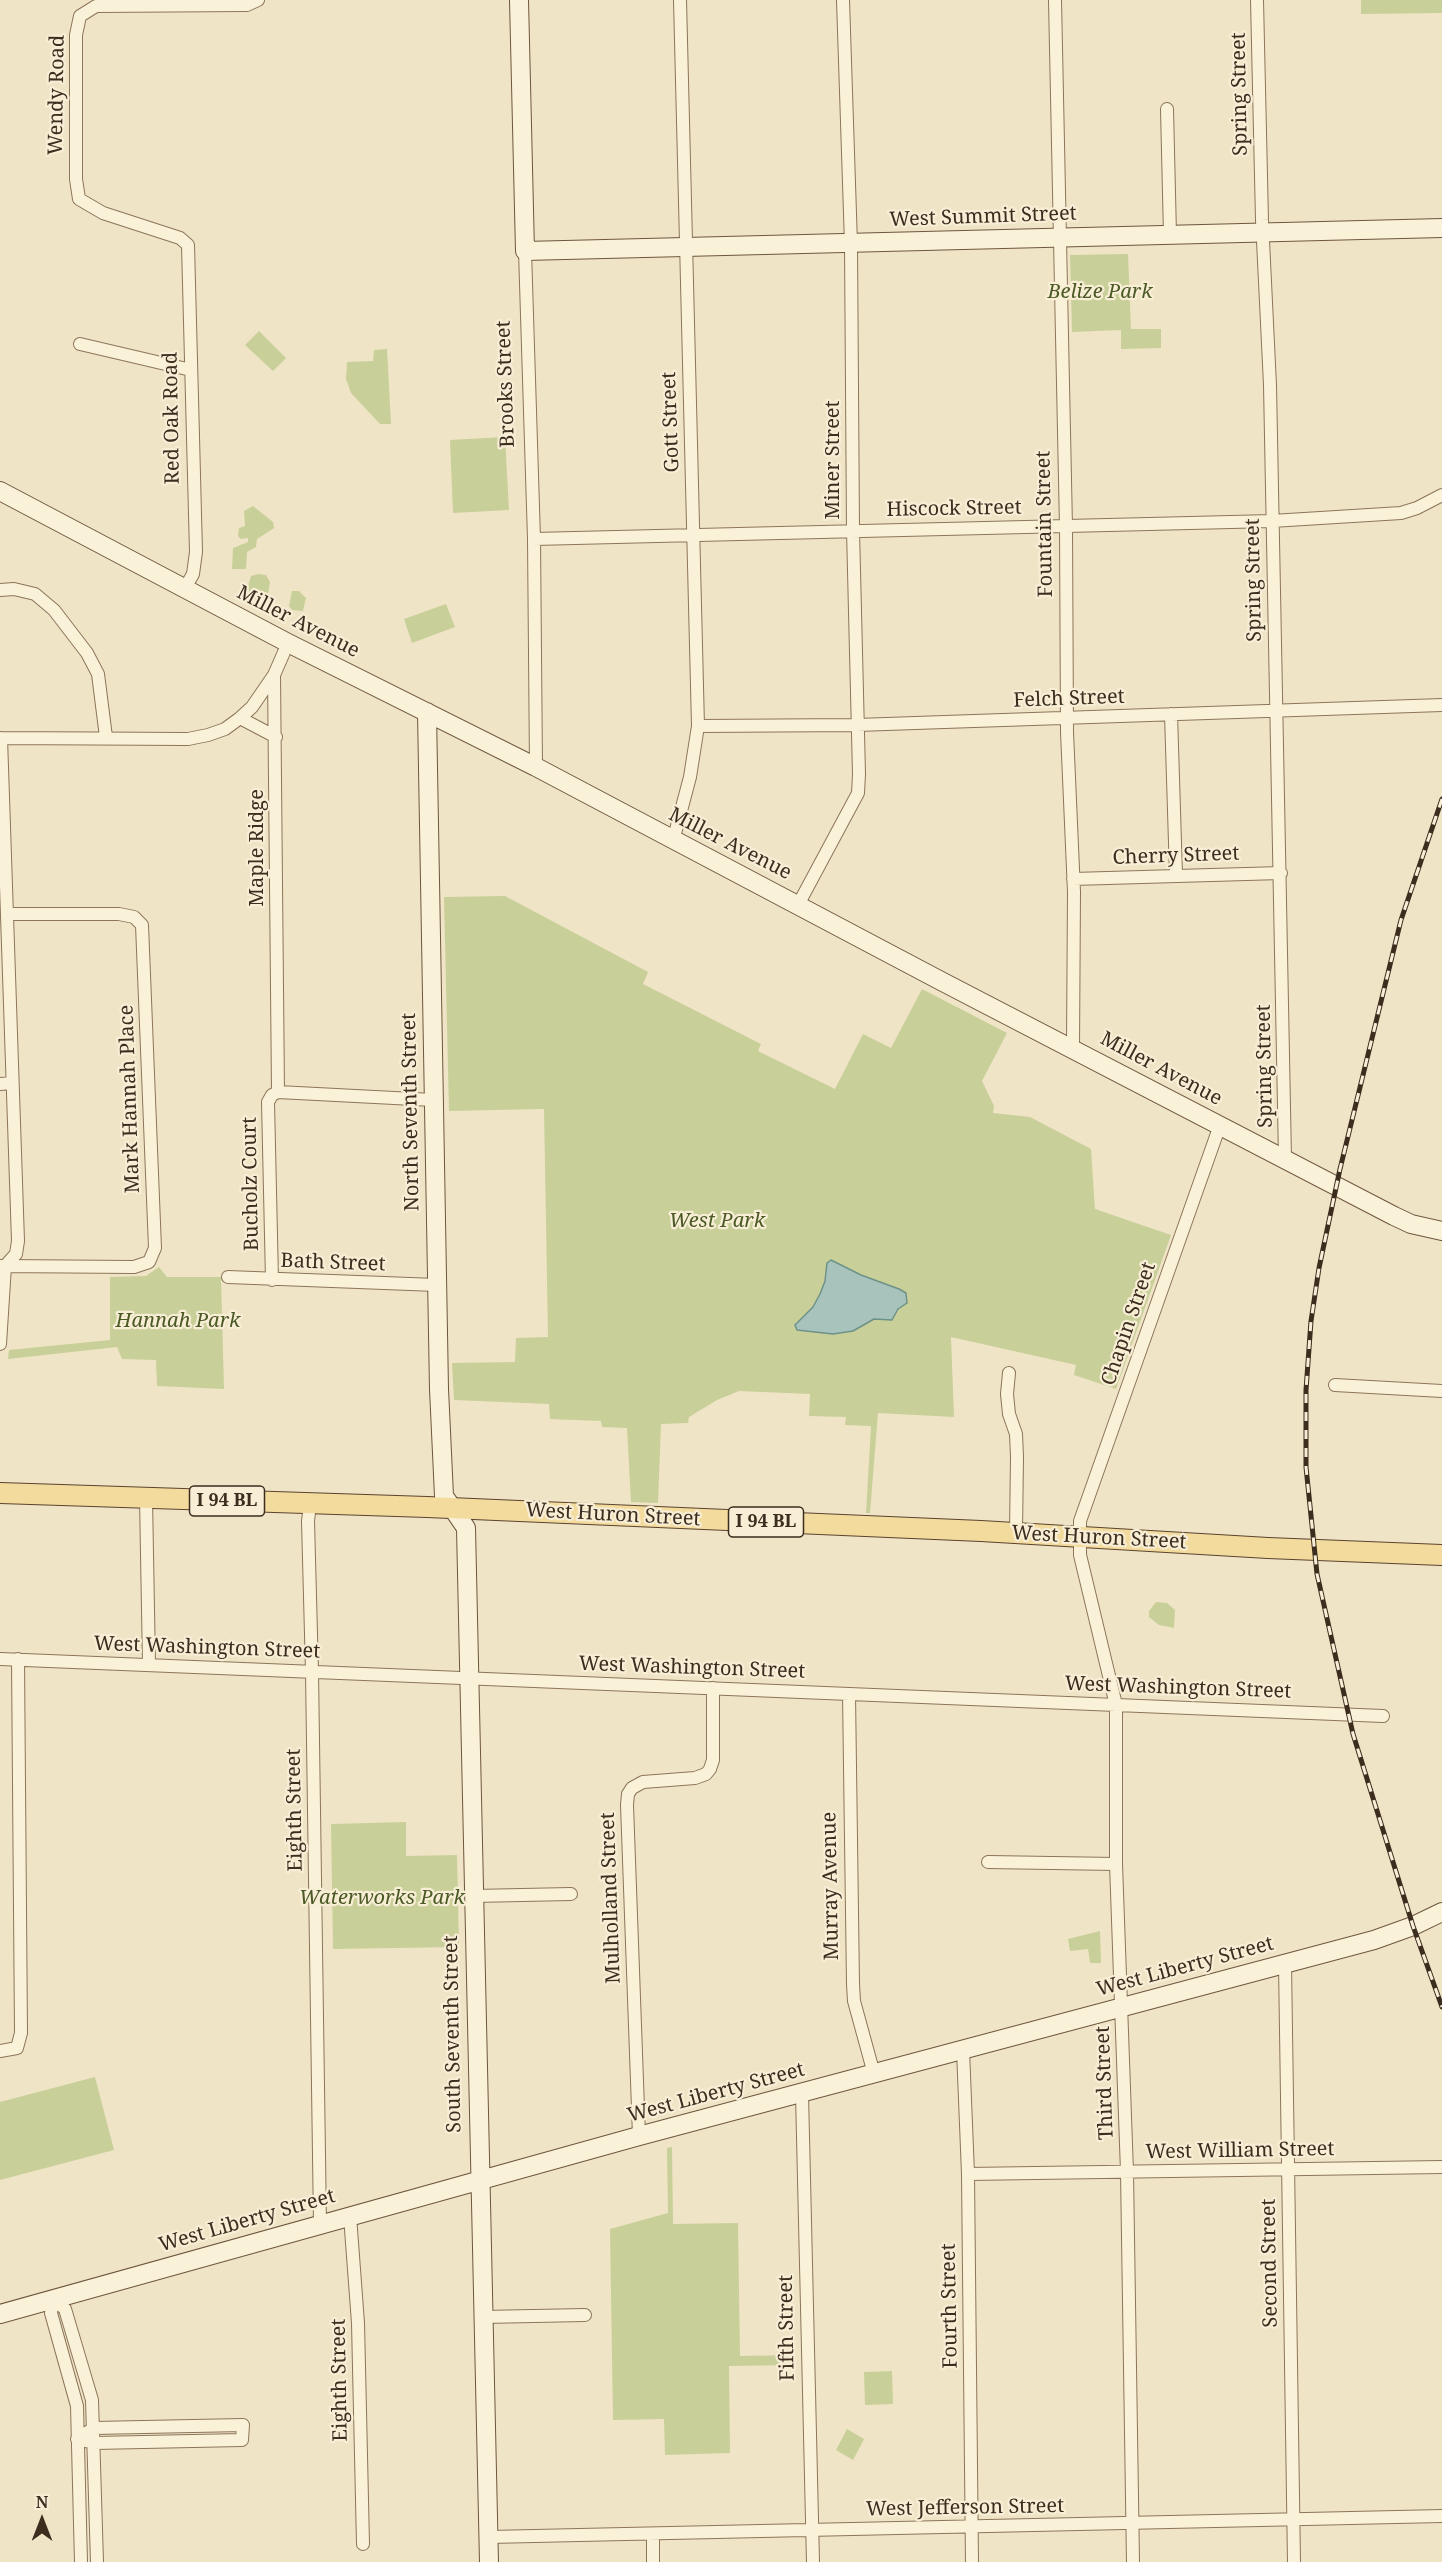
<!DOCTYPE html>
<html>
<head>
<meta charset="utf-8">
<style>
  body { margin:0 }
  #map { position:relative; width:1442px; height:2562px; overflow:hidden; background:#f0e4c6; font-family:"Noto Serif",serif }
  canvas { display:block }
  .north { position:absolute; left:12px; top:2490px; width:60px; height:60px; -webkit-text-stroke:4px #f7eed5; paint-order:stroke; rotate:0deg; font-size:16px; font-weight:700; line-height:24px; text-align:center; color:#3c2d1f }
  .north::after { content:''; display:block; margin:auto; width:21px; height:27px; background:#3c2d1f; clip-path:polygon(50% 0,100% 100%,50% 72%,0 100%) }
</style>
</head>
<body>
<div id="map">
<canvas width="1442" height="2562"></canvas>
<div class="north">N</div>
</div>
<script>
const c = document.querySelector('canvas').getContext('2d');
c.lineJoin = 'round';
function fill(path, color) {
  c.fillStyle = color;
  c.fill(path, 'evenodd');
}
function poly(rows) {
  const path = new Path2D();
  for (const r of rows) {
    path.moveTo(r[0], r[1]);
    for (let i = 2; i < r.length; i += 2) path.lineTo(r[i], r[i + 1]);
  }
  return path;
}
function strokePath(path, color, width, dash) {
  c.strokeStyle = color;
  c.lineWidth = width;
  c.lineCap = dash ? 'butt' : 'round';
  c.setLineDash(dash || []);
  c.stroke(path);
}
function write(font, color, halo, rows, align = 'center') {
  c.font = font + ' "Noto Serif",serif';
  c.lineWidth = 4.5;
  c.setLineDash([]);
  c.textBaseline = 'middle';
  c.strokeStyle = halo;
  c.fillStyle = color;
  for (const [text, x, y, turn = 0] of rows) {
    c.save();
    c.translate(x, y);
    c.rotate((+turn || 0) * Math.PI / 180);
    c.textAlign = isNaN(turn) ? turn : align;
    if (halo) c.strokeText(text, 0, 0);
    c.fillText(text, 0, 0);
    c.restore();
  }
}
fill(poly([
  [1361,0,1442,0,1442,13,1361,14],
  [1128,254,1131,329,1161,329,1161,348,1121,349,1121,330,1072,332,1070,255],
  [259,331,286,358,273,371,245,345],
  [387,349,391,424,380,424,351,393,346,379,347,362,373,361,374,350],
  [505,437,509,510,453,513,450,440],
  [253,506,273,522,274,528,257,539,256,547,247,552,246,569,232,569,233,548,248,542,248,538,241,539,238,536,239,528,245,526,244,511],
  [258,574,266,575,270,582,268,594,258,601,249,594,248,586,251,576],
  [292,591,299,591,306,598,303,611,292,610,289,606],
  [446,604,455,627,412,643,404,619],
  [505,896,648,972,643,984,761,1044,758,1051,835,1089,863,1034,891,1048,922,989,1007,1033,982,1081,994,1106,993,1113,1030,1117,1091,1149,1095,1209,1171,1235,1116,1389,1074,1375,1076,1365,951,1337,954,1417,878,1413,870,1513,866,1513,871,1426,845,1425,846,1417,809,1416,810,1394,739,1391,717,1400,689,1417,688,1423,661,1424,658,1503,631,1502,627,1428,602,1427,601,1421,550,1419,549,1404,454,1400,452,1363,515,1362,516,1338,548,1337,544,1109,449,1111,444,897],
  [159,1267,167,1277,221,1277,224,1389,157,1386,156,1360,122,1359,117,1347,8,1359,9,1350,110,1340,110,1277,146,1276],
  [1156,1602,1167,1603,1175,1610,1174,1628,1159,1625,1149,1617,1149,1611],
  [406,1822,406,1856,457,1855,459,1947,333,1949,331,1824],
  [1100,1931,1101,1963,1090,1963,1088,1949,1070,1951,1068,1939],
  [95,2077,114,2150,0,2180,0,2102],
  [672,2147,673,2224,738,2223,740,2356,793,2355,794,2365,729,2366,730,2453,665,2455,664,2419,613,2420,610,2229,668,2213,667,2148],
  [892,2371,893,2404,865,2405,864,2372],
  [847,2429,864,2439,853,2460,836,2450]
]), '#c8cf99');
const water = poly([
  [831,1260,861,1275,899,1289,906,1293,907,1303,898,1309,892,1320,874,1319,853,1331,833,1334,797,1330,795,1325,813,1307,820,1294,825,1281,827,1263,831,1260]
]);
fill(water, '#a7c3bb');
strokePath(water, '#6d9289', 1.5);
const street = poly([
  [1055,0,1066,527,1067,732,1074,892,1073,1048],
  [1257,0,1262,220,1270,385,1285,1159],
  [1167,109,1170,235],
  [525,251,534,539,536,767],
  [80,344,191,370],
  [534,539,1272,521,1401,513,1417,508,1442,495],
  [185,588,193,574,196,552,188,245,180,238,103,213,79,199,76,179,76,35,80,16,96,6,247,5,258,0],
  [0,590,14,589,35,594,54,610,87,653,98,674,106,737],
  [274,675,278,1092],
  [1171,714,1176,875],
  [240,718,276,737],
  [698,726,857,725,1442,705],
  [0,738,188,739,208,735,225,729,240,718,252,707,274,675,288,643],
  [673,841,690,777,698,726,680,0],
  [1073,879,1281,873],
  [798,905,858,793,859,774,853,530,851,244,843,0],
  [0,1084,12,1083],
  [278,1092,433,1100],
  [0,1266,134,1267,149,1262,155,1248,142,925,134,917,119,914,8,914],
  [228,1277,436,1285],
  [272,1280,268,1102,272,1095,278,1092],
  [0,1344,5,1266,16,1254,18,1241,1,738],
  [1009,1373,1007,1394,1009,1414,1016,1434,1017,1457,1016,1532],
  [1335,1385,1442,1391],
  [146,1498,149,1665],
  [310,1504,308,1521,312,1672,320,2224],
  [0,1659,1383,1716],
  [849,1694,853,1984,854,2001,874,2074],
  [988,1862,1116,1864],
  [473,1896,571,1894],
  [1285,1964,1294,2562],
  [963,2050,968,2174,972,2562],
  [0,2051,17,2048,21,2033,18,1659],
  [802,2094,813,2562],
  [639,2136,627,1805,628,1794,632,1788,643,1782,695,1778,706,1774,710,1769,713,1760,713,1688],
  [968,2174,1442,2167],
  [350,2216,358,2323,363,2544],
  [53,2299,65,2309,92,2400,97,2562],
  [53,2299,51,2313,77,2406,81,2562],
  [482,2317,585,2315],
  [243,2425,242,2440,94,2443,77,2439,94,2428,243,2425],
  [653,2534,653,2562],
  [489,2537,1442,2516],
  [1133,2562,1127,2172,1116,1864,1116,1705,1080,1555,1080,1521,1220,1125]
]);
const secondary = poly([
  [519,0,525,251,1442,228],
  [0,491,288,643,536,767,941,981,1394,1216,1411,1224,1442,1231],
  [427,712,439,1389,444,1496,466,1528,489,2562],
  [0,2314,639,2136,1374,1940,1413,1926,1442,1912]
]);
const primary = poly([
  [0,1493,427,1507,981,1531,1268,1548,1442,1555]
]);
strokePath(street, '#8c755a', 14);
strokePath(secondary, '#6e563e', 20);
strokePath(primary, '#5a432f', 22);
strokePath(street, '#faf1d9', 12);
strokePath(secondary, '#faf1d9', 18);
strokePath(primary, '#f3da9d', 20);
const rail = poly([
  [1442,799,1401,920,1340,1169,1319,1268,1311,1321,1306,1390,1306,1467,1317,1574,1353,1734,1413,1926,1442,2007]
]);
strokePath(rail, '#3c2d1f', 5);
strokePath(rail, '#f7eed5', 3, [9]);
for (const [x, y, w] of [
  [227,1501,75],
  [766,1522,75]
]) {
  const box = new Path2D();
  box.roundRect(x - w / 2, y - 15, w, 30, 4.5);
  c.fillStyle = '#f7eed5';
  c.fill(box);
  strokePath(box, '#3c2d1f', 1.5);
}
write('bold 18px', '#3c2d1f', null, [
  ["I 94 BL",227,1501],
  ["I 94 BL",766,1522]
]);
write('20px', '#3c2d1f', '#f7eed5', [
  ["Spring Street",1240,94,-91],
  ["Wendy Road",57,95,-89],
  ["West Summit Street",983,217,-2],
  ["Brooks Street",506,384,-92],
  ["Red Oak Road",172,418,-91],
  ["Gott Street",671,422,-92],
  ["Miner Street",833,460,-90],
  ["Hiscock Street",954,509,-1],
  ["Fountain Street",1045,524,-91],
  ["Spring Street",1254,580,-91],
  ["Miller Avenue",298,622,27],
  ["Felch Street",1069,699,-2],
  ["Miller Avenue",730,844,27],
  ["Maple Ridge",257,848,-90],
  ["Cherry Street",1176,856,-2],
  ["Spring Street",1265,1066,-91],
  ["Miller Avenue",1161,1069,28],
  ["Mark Hannah Place",130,1099,-92],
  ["North Seventh Street",411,1112,-91],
  ["Bucholz Court",251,1184,-91],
  ["Bath Street",333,1263,2],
  ["Chapin Street",1129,1324,-71],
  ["West Huron Street",613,1515,3],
  ["West Huron Street",1099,1538,3],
  ["West Washington Street",207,1648,2],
  ["West Washington Street",692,1668,2],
  ["West Washington Street",1178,1688,2],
  ["Eighth Street",295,1810,-91],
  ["Murray Avenue",831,1886,-91],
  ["Mulholland Street",611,1898,-92],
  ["West Liberty Street",1185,1967,-15],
  ["South Seventh Street",453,2034,-91],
  ["Third Street",1105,2083,-92],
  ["West Liberty Street",716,2093,-15],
  ["West William Street",1240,2151,-1],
  ["West Liberty Street",247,2221,-16],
  ["Second Street",1270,2263,-91],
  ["Fourth Street",950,2306,-91],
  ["Fifth Street",787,2328,-91],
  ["Eighth Street",340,2380,-91],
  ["West Jefferson Street",965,2508,-1]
]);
write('italic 20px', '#4b5925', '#f7eed5', [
  ["Belize Park",1100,292],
  ["West Park",717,1221],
  ["Hannah Park",178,1321],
  ["Waterworks Park",382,1898]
]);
</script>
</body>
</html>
